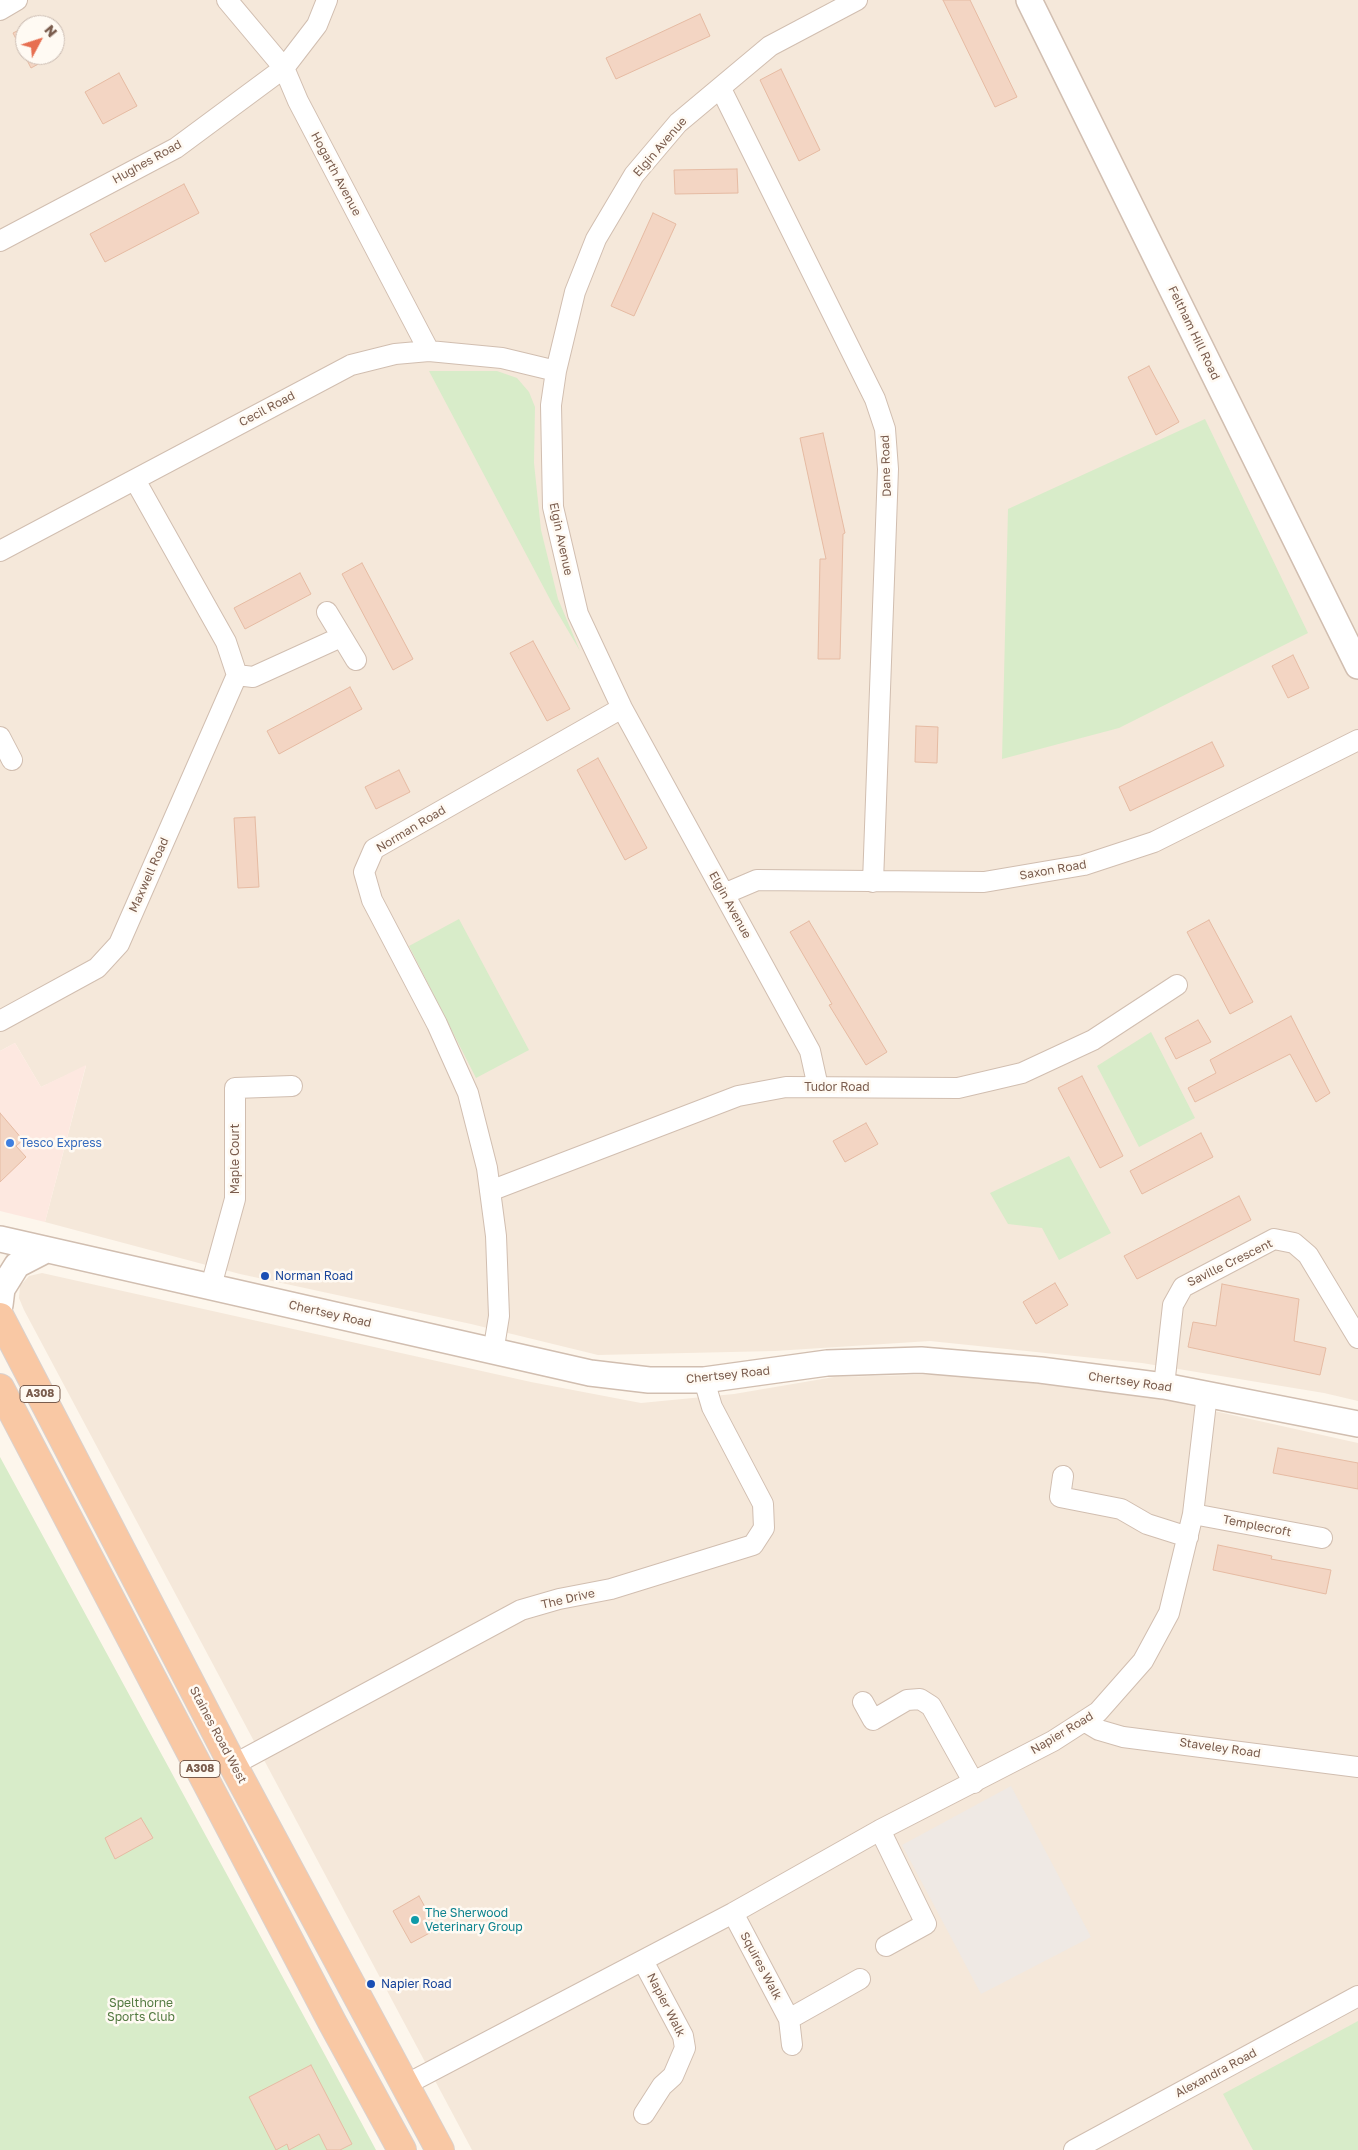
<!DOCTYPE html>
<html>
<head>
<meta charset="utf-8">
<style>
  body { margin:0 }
  #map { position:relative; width:1358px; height:2150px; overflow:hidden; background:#fdf6ec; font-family:"Golos Text",sans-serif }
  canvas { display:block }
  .north { position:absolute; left:15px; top:15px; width:50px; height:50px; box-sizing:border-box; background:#fffaf3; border:1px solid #cabbb1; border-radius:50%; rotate:50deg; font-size:14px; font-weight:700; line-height:20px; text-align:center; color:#7a5c4d }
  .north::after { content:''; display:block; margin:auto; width:18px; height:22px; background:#e76f51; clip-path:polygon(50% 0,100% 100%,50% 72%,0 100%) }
</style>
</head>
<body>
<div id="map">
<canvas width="1358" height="2150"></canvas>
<div class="north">N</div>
</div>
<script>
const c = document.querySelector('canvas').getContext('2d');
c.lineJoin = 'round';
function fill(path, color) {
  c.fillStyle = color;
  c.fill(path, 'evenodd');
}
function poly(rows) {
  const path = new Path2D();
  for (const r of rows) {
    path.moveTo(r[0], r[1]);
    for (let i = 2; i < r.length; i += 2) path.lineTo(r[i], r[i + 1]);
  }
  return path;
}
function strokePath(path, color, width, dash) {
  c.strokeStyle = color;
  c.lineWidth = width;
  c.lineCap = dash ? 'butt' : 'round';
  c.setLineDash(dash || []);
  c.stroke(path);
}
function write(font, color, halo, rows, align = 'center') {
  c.font = font + ' "Golos Text",sans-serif';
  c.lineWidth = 5;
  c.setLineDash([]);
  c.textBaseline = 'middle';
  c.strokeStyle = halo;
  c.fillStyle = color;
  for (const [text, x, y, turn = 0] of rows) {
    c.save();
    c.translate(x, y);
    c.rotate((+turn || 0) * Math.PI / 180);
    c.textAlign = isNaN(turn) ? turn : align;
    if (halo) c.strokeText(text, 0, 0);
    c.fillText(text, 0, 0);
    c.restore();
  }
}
fill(poly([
  [0,0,1358,0,1358,1401,1324,1393,1142,1363,930,1341,775,1351,598,1355,471,1324,240,1274,45,1222,86,1066,41,1087,15,1043,0,1051],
  [25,25,55,25,55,55,25,55],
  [42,1273,531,1382,641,1403,734,1394,834,1377,953,1374,1147,1396,1358,1443,1358,2150,472,2150,24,1310,19,1298,20,1286,29,1276]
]), '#f5e8da');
fill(poly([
  [15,1043,41,1087,86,1065,45,1222,0,1211,0,1051]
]), '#fde8e0');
fill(poly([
  [1011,1786,1091,1937,981,1994,902,1845]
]), '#efe9e4');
fill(poly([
  [429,371,497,371,517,378,529,392,535,407,534,463,541,530,558,599,580,651,553,605],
  [1205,419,1308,633,1119,728,1002,759,1008,509],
  [459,919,529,1050,476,1078,409,946],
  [1151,1032,1195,1118,1139,1147,1097,1066],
  [1069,1156,1111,1233,1059,1260,1042,1228,1008,1224,990,1193],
  [0,1457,325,2055,376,2150,0,2150],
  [1358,2021,1358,2150,1253,2150,1223,2094]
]), '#d8ecc9');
const building = poly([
  [943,0,970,0,1017,97,995,107,943,0],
  [700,14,710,36,616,79,606,58,700,14],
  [25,27,25,55,55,55,31,68,13,33,25,27],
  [781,69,820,150,799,161,760,80,781,69],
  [119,73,137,106,103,124,85,92,119,73],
  [737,169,738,193,675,194,674,170,737,169],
  [184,184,199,213,105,262,90,234,184,184],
  [653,213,676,224,634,316,611,306,653,213],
  [1149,366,1179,422,1156,435,1128,377,1149,366],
  [823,433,845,533,843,534,840,659,818,659,820,559,826,559,800,438,823,433],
  [362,563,413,659,393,670,342,574,362,563],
  [300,573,311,594,245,629,234,608,300,573],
  [533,641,570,709,547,721,510,653,533,641],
  [1293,655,1309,688,1288,698,1272,666,1293,655],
  [350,687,362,709,279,754,267,731,350,687],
  [916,726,938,727,937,763,915,762,916,726],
  [1212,742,1224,766,1130,811,1119,787,1212,742],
  [598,758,647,848,625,860,577,770,598,758],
  [399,770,410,792,376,809,365,787,399,770],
  [255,817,259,887,238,888,234,818,255,817],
  [1209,920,1253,1002,1230,1014,1187,932,1209,920],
  [809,921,887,1052,866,1065,829,1005,832,1004,790,932,809,921],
  [1291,1016,1330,1093,1316,1102,1290,1054,1195,1102,1188,1088,1216,1073,1210,1060,1291,1016],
  [1198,1020,1211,1042,1176,1059,1165,1038,1198,1020],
  [1082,1076,1123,1156,1100,1168,1058,1088,1082,1076],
  [0,1113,23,1140,16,1146,26,1157,0,1182,0,1113],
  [866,1123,878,1144,845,1162,833,1141,866,1123],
  [1201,1133,1213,1157,1142,1194,1130,1171,1201,1133],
  [1239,1196,1251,1220,1137,1279,1124,1256,1239,1196],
  [1055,1283,1068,1305,1036,1324,1023,1302,1055,1283],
  [1222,1284,1299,1299,1294,1341,1326,1348,1320,1375,1188,1347,1193,1322,1216,1326,1222,1284],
  [1278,1448,1358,1463,1358,1489,1273,1473,1278,1448],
  [1218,1545,1272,1556,1271,1559,1331,1570,1326,1594,1213,1570,1218,1545],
  [141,1818,153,1838,115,1859,105,1838,141,1818],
  [419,1896,437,1929,411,1943,393,1911,419,1896],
  [311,2065,352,2144,340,2150,327,2150,319,2134,289,2150,287,2144,276,2150,249,2097,311,2065]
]);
fill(building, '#f3d5c3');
strokePath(building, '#e6bba3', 1);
const minor = poly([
  [327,0,317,25,284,68,298,101,429,351],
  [0,10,17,0],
  [721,89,875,399,885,429,888,469,873,882],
  [0,241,176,148,284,68,227,0],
  [0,551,351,365,395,354,429,351,502,358,556,371],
  [327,612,356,660],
  [237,675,253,677,341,637],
  [0,737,12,760],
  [724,894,757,880,984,882,1084,865,1154,842,1358,740],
  [0,1021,97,968,119,944,237,675,226,642,135,480],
  [818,1087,810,1051,622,708,578,614,553,507,551,405,556,371,575,292,596,239,634,175,678,123,770,46,857,0],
  [490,1191,738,1096,786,1087,958,1088,1022,1073,1093,1040,1177,985],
  [211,1286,235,1199,235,1088,292,1086],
  [493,1353,499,1316,496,1236,487,1168,468,1093,437,1024,372,900,364,872,374,849,622,708],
  [1164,1386,1173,1305,1183,1287,1274,1239,1294,1243,1308,1255,1358,1338],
  [1063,1476,1060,1497,1121,1509,1147,1524,1188,1537],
  [1193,1514,1322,1538],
  [863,1702,873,1720,907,1700,920,1699,931,1706,974,1783],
  [1084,1721,1099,1730,1123,1737,1358,1767],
  [233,1765,521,1610,559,1599,611,1589,753,1545,764,1528,763,1504,712,1407,704,1380],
  [880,1830,926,1924,886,1946],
  [733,1913,789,2019],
  [643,1961,683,2036,685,2048,673,2076,662,2086,644,2114],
  [792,2045,789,2019,860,1979],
  [405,2085,733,1913,880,1830,1053,1741,1098,1712,1143,1661,1169,1613,1193,1514,1207,1394],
  [1074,2150,1358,1996]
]);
const tertiary = poly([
  [1029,0,1358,666],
  [0,1239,590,1373,649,1380,704,1380,827,1363,921,1360,1040,1370,1164,1386,1358,1424],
  [0,1305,2,1289,17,1265,46,1250]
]);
const trunk = poly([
  [0,1317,233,1765,440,2150],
  [0,1388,332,2022,402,2150]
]);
strokePath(minor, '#d1beb0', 22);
strokePath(tertiary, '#d1beb0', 28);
strokePath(trunk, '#dad1cd', 30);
strokePath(minor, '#fff', 20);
strokePath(tertiary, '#fff', 25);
strokePath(trunk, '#f9c8a4', 28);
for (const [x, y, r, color] of [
  [10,1143,5,"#3f7fe0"],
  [265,1276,5,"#1a4fb4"],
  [415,1920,5,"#0f9aa8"],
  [371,1984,5,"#1a4fb4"]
]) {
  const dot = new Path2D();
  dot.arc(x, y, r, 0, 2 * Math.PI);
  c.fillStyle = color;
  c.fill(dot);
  strokePath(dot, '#fffaf3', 2);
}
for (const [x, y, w] of [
  [40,1394,40],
  [200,1769,40]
]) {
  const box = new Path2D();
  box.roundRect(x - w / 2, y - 8.5, w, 17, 4);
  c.fillStyle = '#fffaf3';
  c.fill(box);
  strokePath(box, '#7a5c4d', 1);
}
write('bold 11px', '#7a5c4d', null, [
  ["A308",40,1394],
  ["A308",200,1769]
]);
write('12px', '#7a5c4d', '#fffaf3', [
  ["Elgin Avenue",660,147,-49],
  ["Hughes Road",147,162,-29],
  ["Hogarth Avenue",336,174,62],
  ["Feltham Hill Road",1194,333,64],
  ["Cecil Road",267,409,-28],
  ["Dane Road",886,466,-92],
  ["Elgin Avenue",561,539,78],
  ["Norman Road",411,829,-31],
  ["Saxon Road",1053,870,-10],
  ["Maxwell Road",149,875,-66],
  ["Elgin Avenue",730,905,61],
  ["Tudor Road",837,1087],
  ["Maple Court",235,1159,-90],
  ["Saville Crescent",1230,1263,-26],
  ["Chertsey Road",330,1314,13],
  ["Chertsey Road",728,1375,-6],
  ["Chertsey Road",1130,1382,8],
  ["Templecroft",1257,1526,11],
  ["The Drive",568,1599,-13],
  ["Napier Road",1062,1733,-31],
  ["Staines Road West",218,1735,62],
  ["Staveley Road",1220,1748,8],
  ["Squires Walk",761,1966,62],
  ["Napier Walk",666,2005,63],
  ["Alexandra Road",1216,2073,-28]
]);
write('12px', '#366cbe', '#fffaf3', [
  ["Tesco Express",20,1143]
], 'left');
write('12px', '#164399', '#fffaf3', [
  ["Norman Road",275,1276],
  ["Napier Road",381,1984]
], 'left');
write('12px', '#0d838f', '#fffaf3', [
  ["The Sherwood",425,1913],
  ["Veterinary Group",425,1927]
], 'left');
write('12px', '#537a41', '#fffaf3', [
  ["Spelthorne",141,2003],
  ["Sports Club",141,2017]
]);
</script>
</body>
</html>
